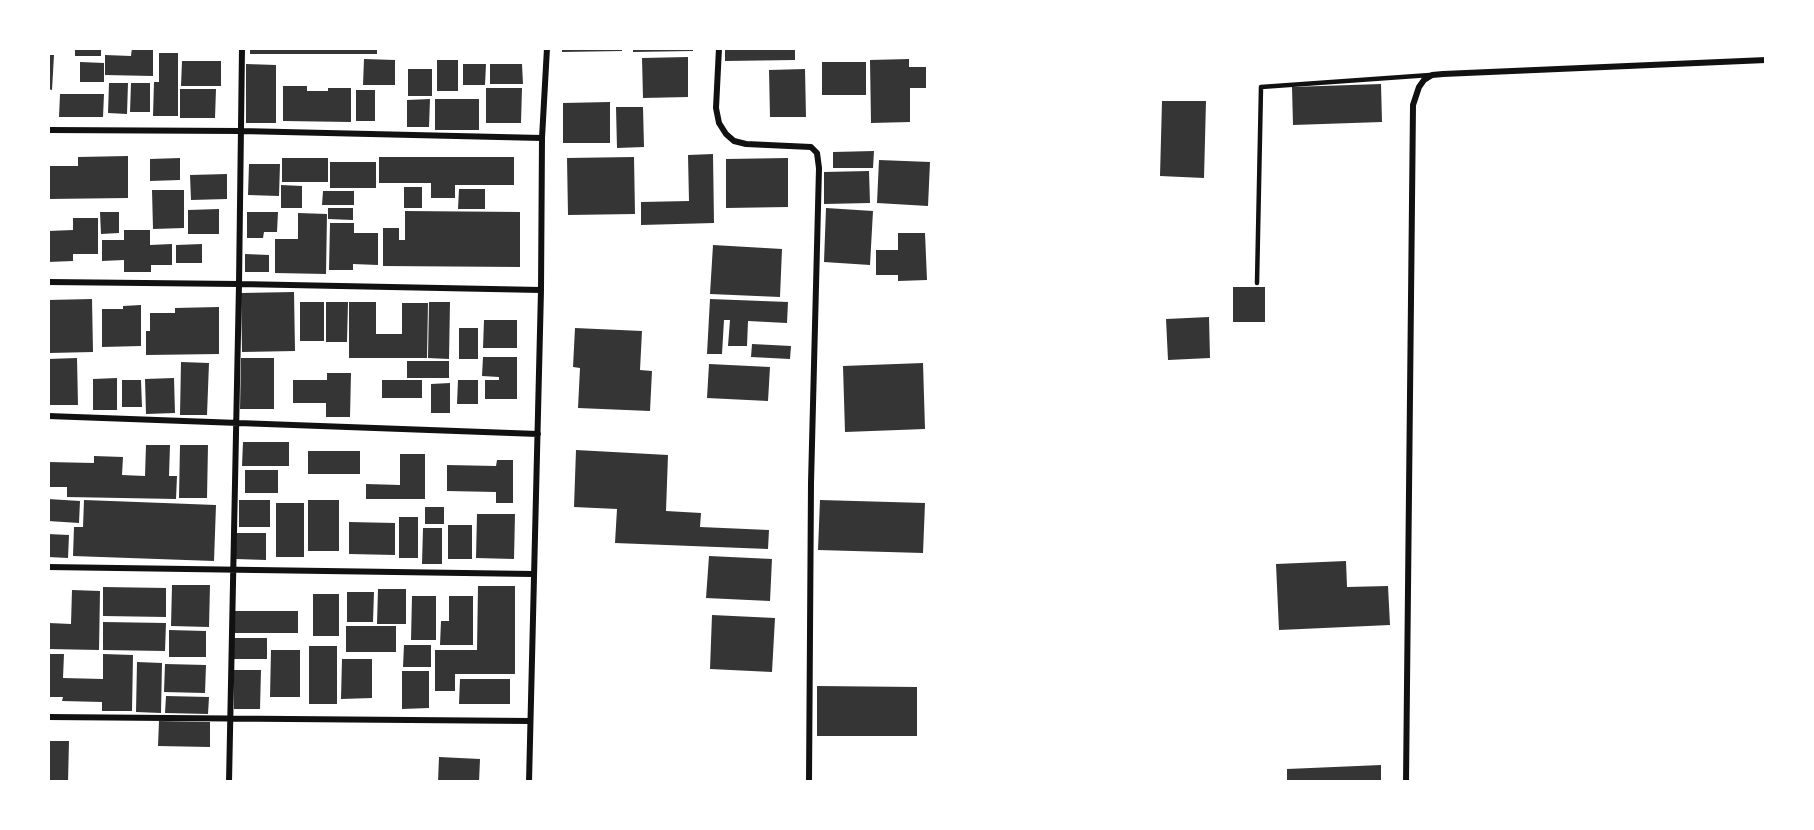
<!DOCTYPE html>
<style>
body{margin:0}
#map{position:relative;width:1814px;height:830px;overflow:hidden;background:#fff;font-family:"Archivo Narrow",sans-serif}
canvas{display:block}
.frame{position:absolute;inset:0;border:50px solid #fff;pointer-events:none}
</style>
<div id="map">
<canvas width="1814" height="830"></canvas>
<div class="frame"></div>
</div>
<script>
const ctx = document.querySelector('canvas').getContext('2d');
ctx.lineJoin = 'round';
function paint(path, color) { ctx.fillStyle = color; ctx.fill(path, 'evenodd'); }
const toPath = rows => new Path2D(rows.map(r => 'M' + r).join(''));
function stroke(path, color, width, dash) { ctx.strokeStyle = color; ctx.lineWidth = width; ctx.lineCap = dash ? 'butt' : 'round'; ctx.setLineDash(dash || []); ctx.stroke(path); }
const building = toPath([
 [75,48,101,48,101,56,75,56],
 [132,48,153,48,153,76,105,75,105,55,131,56],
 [250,48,377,48,377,54,250,54],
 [562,48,622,48,622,51,562,52],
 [633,48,693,48,693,51,633,52],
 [725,48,795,48,795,60,725,61],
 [159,53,178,53,178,116,153,116,154,82,159,82],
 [48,55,54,55,52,90,48,89],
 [688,57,688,97,643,98,642,58],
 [364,59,395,60,395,85,363,85],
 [909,59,909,67,926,67,926,88,910,88,910,122,871,123,870,60],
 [437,60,458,60,458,91,437,91],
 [182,61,221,61,221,86,181,86],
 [80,62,104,63,104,82,80,82],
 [822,62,866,62,866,95,822,95],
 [246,64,276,65,276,123,246,123],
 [463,64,486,64,485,85,463,85],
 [490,64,522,64,523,84,490,84],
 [408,69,432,69,432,96,408,96],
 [805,69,806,117,770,117,769,70],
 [109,83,128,83,127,114,108,113],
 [131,83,150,83,150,112,130,112],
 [1381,84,1382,122,1293,125,1292,87],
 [283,86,307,86,307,91,328,91,328,88,351,88,351,122,283,121],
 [486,88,522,88,521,123,486,123],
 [180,89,216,89,215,118,180,118],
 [356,90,375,90,375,121,356,121],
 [60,94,104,94,103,117,59,117],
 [430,99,429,127,407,127,407,100],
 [435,99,479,99,479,130,435,130],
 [1162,101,1206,101,1204,178,1160,176],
 [610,102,610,143,563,143,563,103],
 [616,107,643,107,644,147,617,148],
 [874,151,873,168,833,168,833,152],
 [713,154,714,223,641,225,641,202,689,201,688,155],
 [128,156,128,198,48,199,48,166,78,166,78,157],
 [379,157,514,157,514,185,455,185,455,198,431,198,431,183,379,183],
 [634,157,635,214,568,215,567,158],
 [180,158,180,180,150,181,150,159],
 [282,158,328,158,328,182,282,182],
 [788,158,788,207,726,208,726,159],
 [879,160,930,162,928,206,877,203],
 [330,162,376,162,376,188,330,188],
 [249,164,280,164,279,196,248,195],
 [869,171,870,203,824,204,824,172],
 [227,174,227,199,191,200,190,175],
 [281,185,302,186,302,208,281,208],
 [404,187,422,187,422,208,404,208],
 [459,189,485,189,485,209,458,209],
 [152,190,184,190,184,228,153,229],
 [323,191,354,191,354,205,322,205],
 [328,208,353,208,353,220,328,219],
 [826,208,873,211,870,265,824,262],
 [219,209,219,234,188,234,188,210],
 [405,211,520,212,520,267,383,266,383,228,399,228,399,240,405,240],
 [100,212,119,212,119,233,101,234],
 [247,212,278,212,277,232,264,232,263,238,247,238],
 [298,213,327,214,326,274,275,273,275,239,298,239],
 [73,218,98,218,98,254,73,254,73,261,48,262,48,231,73,230],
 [330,223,354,223,354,233,378,233,378,265,353,264,353,270,329,270],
 [124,230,150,230,150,245,172,244,172,265,151,265,151,272,124,272,124,260,102,261,102,240,124,240],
 [898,233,925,233,927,280,898,281,898,275,876,275,876,250,898,250],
 [202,244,202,263,176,263,176,245],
 [713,245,782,249,780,297,710,294],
 [245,254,269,255,269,272,245,272],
 [1233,287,1265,287,1265,322,1233,322],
 [294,292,295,351,242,352,241,293],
 [92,299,93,352,49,353,48,300],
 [710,299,788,302,787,323,748,321,747,346,728,346,730,320,724,320,722,354,707,354],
 [300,302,324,302,324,341,300,341],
 [326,302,348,302,347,342,326,342],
 [349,302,376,302,376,334,402,334,402,303,428,303,427,358,349,358],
 [429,302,450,302,449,359,428,358],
 [141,305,141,346,102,347,102,309,123,309,123,306],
 [219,307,219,354,146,355,146,331,150,331,150,313,175,313,175,308],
 [1209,317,1210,358,1168,360,1166,319],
 [484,320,517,320,517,348,483,348],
 [459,328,478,328,478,359,459,359],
 [575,328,642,331,640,370,652,371,650,411,578,408,580,368,573,367],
 [752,344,791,346,790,359,751,357],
 [483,357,517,357,517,399,485,399,485,380,499,380,499,377,482,376],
 [77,358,78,405,48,405,48,359],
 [241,358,274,358,274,409,240,409],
 [407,361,449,361,449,378,407,378],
 [181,362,209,363,207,415,180,415],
 [923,363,925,429,845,432,843,366],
 [709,364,770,367,768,401,707,398],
 [327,373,351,373,350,417,326,417,326,403,293,403,293,380,327,380],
 [117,378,117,410,93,410,93,379],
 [174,378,175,413,146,414,145,379],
 [122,380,141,380,142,407,122,407],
 [382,380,422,380,422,398,382,398],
 [458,380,478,380,478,404,457,404],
 [450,383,450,413,431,413,431,384],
 [243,442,289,442,289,466,242,466],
 [146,445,170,445,169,476,177,476,176,499,67,497,67,487,48,487,48,462,94,463,94,456,123,457,122,475,145,476],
 [180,445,208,445,207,498,179,498],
 [576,450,668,455,666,511,701,513,700,527,769,530,768,549,615,543,617,509,574,507],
 [308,451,360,451,360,474,308,474],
 [400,454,425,454,425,499,366,499,366,484,400,485],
 [497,460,513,460,513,503,496,503,496,492,447,491,447,465,496,466],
 [245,470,278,470,278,493,245,493],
 [48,499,80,501,79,523,48,521],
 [84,500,216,505,214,561,73,556,74,527,83,527],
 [239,500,270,500,270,527,239,527],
 [308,500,339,500,339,551,308,551],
 [820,500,925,503,923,553,818,550],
 [276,503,304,503,304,557,276,557],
 [425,507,444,507,444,524,425,524],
 [477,514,515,514,514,559,476,558],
 [399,517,418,517,418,558,399,558],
 [349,522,395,523,395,555,349,554],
 [448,525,472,525,472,559,448,559],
 [423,528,442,528,442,564,422,564],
 [236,533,266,533,266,560,236,559],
 [48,534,69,535,68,558,48,557],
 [709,556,772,559,770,601,706,598],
 [1346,561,1347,587,1388,586,1390,625,1279,630,1276,564],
 [172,585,210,585,209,627,171,626],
 [478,586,515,586,515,674,455,674,455,691,435,691,435,650,477,650],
 [103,587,166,588,166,617,103,616],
 [378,589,406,589,406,624,377,624],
 [72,590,100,591,99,650,48,649,49,623,71,624],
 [347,592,374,592,373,622,347,622],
 [313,594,339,594,339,636,313,636],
 [412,596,436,596,436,640,411,640],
 [449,596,473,596,473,645,440,645,441,621,449,621],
 [235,611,298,611,298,633,235,633],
 [712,615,775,618,772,672,710,669],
 [103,622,166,623,165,651,103,650],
 [346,626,396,626,396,652,346,652],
 [169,630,206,631,206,657,169,657],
 [234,638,267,638,267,659,234,659],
 [404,645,431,645,431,667,403,667],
 [309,646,337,646,337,704,309,704],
 [271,650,300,650,300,697,270,697],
 [48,654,64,654,63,678,103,679,103,654,133,655,132,711,102,711,102,702,62,701,63,697,48,697],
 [342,659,372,659,372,698,341,699],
 [137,662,162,663,161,713,136,712],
 [165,664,206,665,205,693,164,692],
 [234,670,261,670,260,709,234,709],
 [402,671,429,671,429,708,402,709],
 [460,679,510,679,510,704,459,704],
 [817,686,917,687,917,736,817,736],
 [166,696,209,697,208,714,165,713],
 [159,721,210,722,210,747,158,746],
 [48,741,69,741,68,782,48,782],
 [439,757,480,759,479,782,438,782],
 [1381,765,1381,782,1287,782,1287,769]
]);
const service = toPath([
 [1257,283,1261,87,1430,75]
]);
const minor = toPath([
 [719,48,716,108,719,123,726,134,734,141,746,144,811,147,817,153,819,168,811,483,809,782],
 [48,130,241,131,542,138],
 [48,282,239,284,541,290,542,138,547,48],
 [48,416,538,434],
 [48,567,533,574],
 [48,717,530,721],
 [229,782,239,284,242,48],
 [529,782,541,290],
 [1406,782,1413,105,1419,87,1424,80,1432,75,1443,74,1766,60]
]);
paint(building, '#353535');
stroke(service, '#111', 4.5);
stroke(minor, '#111', 6);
</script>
